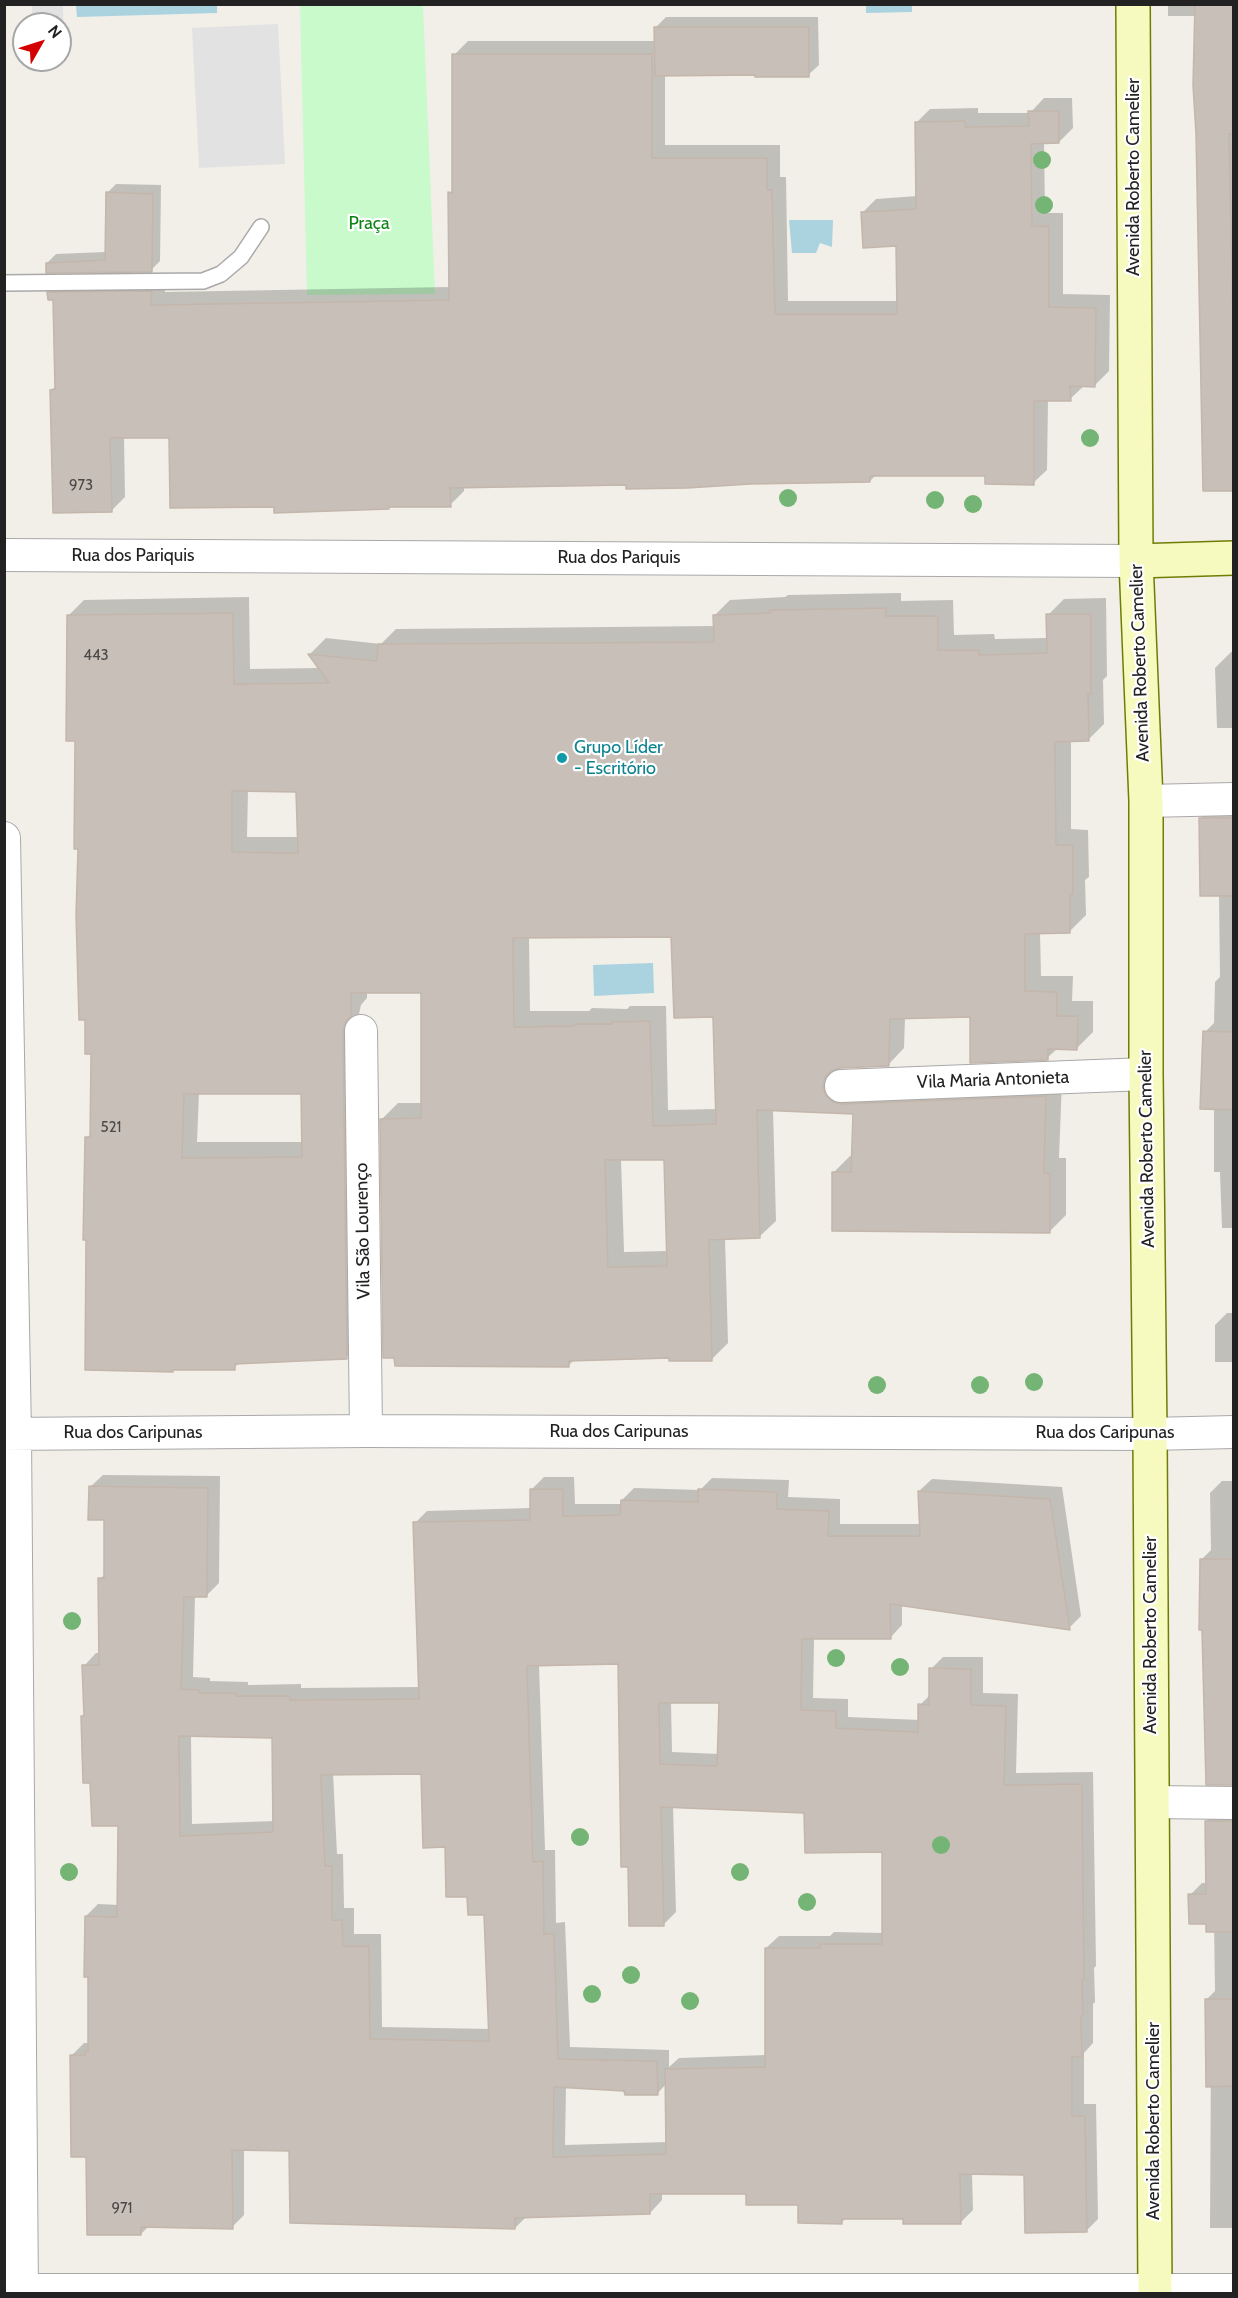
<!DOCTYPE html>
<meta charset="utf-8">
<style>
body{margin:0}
#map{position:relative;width:1238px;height:2298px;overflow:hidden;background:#f2efe9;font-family:Cabin,sans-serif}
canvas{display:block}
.frame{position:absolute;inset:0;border:6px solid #222;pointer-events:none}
.north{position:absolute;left:12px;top:12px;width:60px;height:60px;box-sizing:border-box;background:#fff;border:2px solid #a7a7a7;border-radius:50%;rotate:51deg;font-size:16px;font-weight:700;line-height:24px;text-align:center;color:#222}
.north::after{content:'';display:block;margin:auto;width:21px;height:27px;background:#d40000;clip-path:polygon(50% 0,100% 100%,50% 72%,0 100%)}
</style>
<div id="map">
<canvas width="1238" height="2298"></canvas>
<div class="frame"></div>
<div class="north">N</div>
</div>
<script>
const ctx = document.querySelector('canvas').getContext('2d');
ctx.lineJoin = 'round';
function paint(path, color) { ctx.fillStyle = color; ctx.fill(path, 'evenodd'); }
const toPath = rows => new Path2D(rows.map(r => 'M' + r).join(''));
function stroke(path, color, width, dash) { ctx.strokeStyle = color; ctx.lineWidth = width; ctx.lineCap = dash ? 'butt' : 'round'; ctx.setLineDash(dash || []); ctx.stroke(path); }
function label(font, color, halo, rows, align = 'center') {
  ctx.font = font + ' Cabin,sans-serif'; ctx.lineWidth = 4.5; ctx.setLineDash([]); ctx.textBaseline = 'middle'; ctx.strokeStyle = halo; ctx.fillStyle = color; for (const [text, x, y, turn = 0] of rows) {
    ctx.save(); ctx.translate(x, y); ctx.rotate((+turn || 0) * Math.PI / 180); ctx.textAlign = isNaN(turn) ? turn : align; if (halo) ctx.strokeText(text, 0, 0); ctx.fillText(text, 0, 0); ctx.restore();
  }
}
const park = toPath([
 [300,5,423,5,435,294,307,295]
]);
const parking = toPath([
 [32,5,63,5,64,50,60,50,60,24,32,24],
 [278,24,285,164,199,168,192,28]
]);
const water = toPath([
 [76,5,217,5,217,13,77,17],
 [866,5,912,5,912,12,866,13],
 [789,220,833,220,832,247,820,243,816,253,792,253],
 [653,963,654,993,594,996,593,965]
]);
const shadow = toPath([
 [1168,4,1234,4,1234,489,1204,489,1196,16,1168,16],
 [666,17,818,17,819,65,808,75,756,73,665,75,665,145,780,145,780,177,786,177,788,301,898,301,898,244,862,213,876,199,918,196,916,123,930,109,978,108,978,113,1030,113,1044,98,1072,98,1073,128,1059,142,1044,142,1045,213,1063,213,1063,294,1110,295,1109,371,1095,385,1085,385,1070,399,1048,399,1047,470,1033,483,987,474,876,475,870,481,464,486,464,491,450,505,275,505,170,437,124,437,125,497,111,511,52,390,57,385,54,298,49,293,63,279,165,278,165,292,450,287,450,193,453,190,454,55,468,41,655,41,655,28],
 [116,184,161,185,160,261,151,270,47,263,56,254,106,252,107,193],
 [901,593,901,601,953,600,954,635,994,634,995,639,1048,638,1048,615,1064,599,1106,598,1107,676,1103,680,1104,724,1088,740,1071,740,1071,829,1088,830,1089,877,1085,880,1086,915,1070,931,1040,932,1041,976,1073,976,1072,1001,1093,1001,1093,1032,1077,1048,1058,1048,1047,1058,972,1016,905,1017,904,1048,888,1065,839,1067,839,1069,842,1080,1062,1080,1059,1158,1066,1158,1066,1215,1050,1231,834,1172,850,1156,853,1156,855,1113,773,1109,776,1221,759,1237,725,1238,728,1343,712,1359,671,1356,575,1359,569,1365,382,1119,398,1103,423,1103,423,991,367,992,367,998,361,1005,359,1014,363,1341,346,1357,240,1362,234,1368,87,1138,92,1133,93,1052,80,848,77,739,68,616,84,600,249,597,250,669,320,668,310,654,326,638,381,644,396,629,715,626,714,616,730,600,785,597,788,595],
 [248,790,297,790,299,837,247,837],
 [673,936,715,1016,717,1109,668,1110,666,1006,630,1006,627,1009,592,1008,589,1011,530,1011,529,937],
 [302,1092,303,1142,197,1142,199,1093],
 [666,1158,668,1251,624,1252,621,1159],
 [1231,652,1234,652,1234,728,1217,728,1215,668],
 [1212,807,1234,807,1234,1228,1222,1228,1220,1172,1214,1172,1214,1108,1205,1032,1214,1023,1215,982,1220,977,1219,894,1200,819],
 [1227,1313,1234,1313,1234,1362,1215,1362,1215,1325],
 [103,1475,220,1476,219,1583,206,1596,195,1596,193,1677,210,1678,210,1681,248,1682,248,1685,301,1684,301,1688,420,1687,415,1523,427,1511,531,1508,531,1490,544,1477,574,1477,575,1504,622,1504,622,1500,634,1488,700,1490,712,1478,789,1480,788,1497,840,1499,840,1524,921,1524,919,1491,932,1479,1062,1487,1081,1616,1069,1628,902,1604,902,1625,890,1638,814,1638,813,1698,848,1699,848,1717,920,1720,920,1705,931,1694,931,1669,943,1657,983,1657,983,1693,1018,1694,1016,1773,1093,1772,1096,1966,1094,1968,1095,2002,1093,2004,1093,2043,1084,2053,1084,2104,1096,2104,1098,2219,1086,2231,1025,2174,972,2173,973,2210,960,2223,904,2217,846,2218,841,2223,799,2203,747,2193,662,2192,662,2200,650,2213,526,2217,515,2228,290,2149,244,2149,244,2215,232,2227,149,2226,141,2234,88,2156,72,2055,84,2043,89,2043,89,1976,86,1916,98,1904,119,1905,120,1824,92,1781,82,1717,85,1714,84,1666,96,1653,100,1653,100,1579,106,1573,106,1518,90,1487],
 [620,1662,664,1924,676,1912,673,1806,806,1811,884,1850,884,1933,834,1932,830,1936,779,1936,766,1948,767,2055,679,2058,669,2067,669,2050,570,2047,565,1922,556,1923,555,1850,545,1850,539,1664],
 [671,1702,720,1702,719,1754,672,1752],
 [191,1735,273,1737,275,1821,192,1824],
 [422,1772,447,1845,468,1895,486,1914,491,2029,382,2027,381,1934,354,1934,354,1908,344,1908,343,1854,337,1854,333,1773],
 [666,2084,668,2142,565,2145,566,2086,626,2089,657,2094],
 [1222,1481,1234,1481,1234,1731,1207,1732,1202,1559,1211,1550,1210,1493],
 [1218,1809,1234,1809,1234,2228,1210,2228,1211,2046,1207,1999,1215,1991,1214,1922,1190,1895,1202,1883,1207,1883,1206,1821]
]);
const building = toPath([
 [1195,4,1233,4,1233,134,1229,134,1233,320,1233,491,1203,491,1196,134,1193,85,1195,4],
 [654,27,809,27,809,77,755,77,755,75,655,76,654,27],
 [452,54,652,54,652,158,767,158,767,190,772,190,775,314,897,314,896,246,863,248,861,212,916,209,915,122,965,121,965,127,1029,126,1028,111,1059,111,1059,143,1031,144,1032,226,1049,226,1049,307,1096,308,1095,387,1070,386,1071,401,1034,401,1034,485,985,484,985,476,870,476,870,482,750,484,687,488,626,489,626,485,450,488,451,507,389,507,389,509,274,513,274,507,170,508,169,438,110,438,112,512,53,513,50,390,55,389,53,300,48,300,47,292,152,291,151,305,449,300,448,192,452,193,452,54],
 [106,192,153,194,152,272,46,273,46,263,105,260,106,192],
 [886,608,886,616,938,616,938,650,979,650,979,655,1047,653,1046,614,1091,614,1091,694,1088,694,1089,741,1055,742,1056,845,1073,845,1073,894,1070,894,1070,933,1025,934,1025,991,1057,992,1057,1016,1078,1016,1077,1050,1048,1049,1048,1060,970,1063,970,1017,890,1019,889,1066,840,1068,831,1071,825,1077,823,1086,826,1096,833,1102,842,1104,1046,1096,1044,1173,1050,1173,1050,1233,832,1231,832,1172,851,1172,853,1114,757,1110,760,1238,709,1240,712,1361,669,1361,669,1358,569,1361,569,1367,395,1366,394,1358,383,1358,380,1119,421,1118,421,993,351,993,351,1016,345,1023,343,1031,347,1359,235,1364,235,1370,173,1370,173,1372,85,1370,86,1240,83,1240,85,1137,90,1137,91,1054,85,1054,85,1020,79,1020,76,915,78,849,74,849,75,741,66,741,67,615,233,613,234,684,329,683,308,654,377,661,378,644,714,642,713,615,770,613,770,610,886,608],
 [232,791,296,792,298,853,232,852,232,791],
 [671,937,674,1018,713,1017,716,1124,653,1126,650,1021,612,1022,612,1024,574,1024,574,1026,514,1027,513,938,671,937],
 [184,1094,301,1094,302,1157,182,1158,184,1094],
 [605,1160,664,1160,667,1266,608,1267,605,1160],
 [1199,818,1233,818,1233,896,1200,896,1199,818],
 [1203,1031,1233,1032,1233,1110,1200,1109,1203,1031],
 [89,1486,208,1488,207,1597,184,1597,181,1689,199,1690,199,1693,236,1693,236,1696,290,1696,290,1700,419,1699,413,1522,530,1520,530,1489,563,1489,563,1516,620,1515,621,1500,698,1502,698,1489,777,1492,777,1509,829,1511,828,1536,920,1536,918,1491,1050,1499,1070,1630,890,1604,891,1639,802,1639,801,1710,836,1711,836,1728,918,1732,918,1704,929,1705,929,1668,971,1669,971,1705,1006,1706,1004,1785,1082,1784,1084,1980,1082,1980,1083,2016,1081,2016,1082,2057,1072,2057,1072,2116,1085,2116,1087,2232,1025,2233,1024,2175,960,2174,961,2224,903,2224,903,2219,842,2219,842,2224,798,2223,798,2205,746,2205,746,2194,650,2194,650,2214,515,2218,515,2229,290,2223,289,2151,232,2150,233,2229,141,2227,141,2235,87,2235,86,2157,71,2157,70,2055,85,2055,85,2051,88,2051,88,1977,84,1977,85,1916,117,1917,118,1826,92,1826,90,1783,83,1783,81,1716,84,1716,82,1665,99,1665,98,1578,104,1578,104,1520,88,1520,89,1486],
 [618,1664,621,1867,628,1867,629,1926,664,1926,661,1807,804,1813,805,1853,882,1852,882,1944,820,1944,820,1948,765,1948,765,2067,665,2069,666,2154,553,2157,554,2087,624,2091,625,2095,658,2095,657,2061,558,2059,554,1934,544,1934,543,1861,533,1862,527,1666,618,1664],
 [659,1703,719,1703,717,1766,660,1764,659,1703],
 [179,1736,272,1738,273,1832,180,1836,179,1736],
 [421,1774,423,1848,445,1847,446,1897,467,1897,468,1915,484,1915,489,2041,370,2039,369,1946,343,1946,342,1920,332,1920,332,1866,325,1866,321,1775,421,1774],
 [1200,1559,1233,1559,1233,1785,1206,1785,1202,1630,1199,1630,1200,1559],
 [1205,1821,1233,1821,1233,1932,1206,1932,1206,1924,1189,1924,1188,1894,1206,1894,1205,1821],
 [1205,1999,1233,1999,1233,2086,1206,2087,1205,1999]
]);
const lane = toPath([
 [4,283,203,281,221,274,241,257,261,227]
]);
const street = toPath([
 [4,555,1136,561],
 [1146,801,1234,799],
 [4,838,15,1434,22,2294],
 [361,1031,366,1431],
 [841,1086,1146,1074],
 [4,1434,366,1431,1150,1434,1234,1432],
 [1152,1802,1234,1803],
 [4,2290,1234,2290]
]);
const secondary = toPath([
 [1133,4,1136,561,1146,801,1146,1074,1150,1434,1155,2294],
 [1136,561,1234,558]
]);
const trees = [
 [1042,160],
 [1044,205],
 [1090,438],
 [788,498],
 [935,500],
 [973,504],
 [1034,1382],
 [877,1385],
 [980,1385],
 [72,1621],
 [836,1658],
 [900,1667],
 [580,1837],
 [941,1845],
 [69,1872],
 [740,1872],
 [807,1902],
 [631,1975],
 [592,1994],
 [690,2001]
];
const markers = [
 [562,758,6,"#0f9aa8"]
];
const numberNames = [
 ["973",81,486],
 ["443",96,656],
 ["521",111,1128],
 ["971",122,2209]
];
const streetNames = [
 ["Avenida Roberto Camelier",1134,177,-90],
 ["Rua dos Pariquis",133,556],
 ["Rua dos Pariquis",619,558],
 ["Avenida Roberto Camelier",1140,663,-92],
 ["Vila Maria Antonieta",993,1080,-2],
 ["Avenida Roberto Camelier",1147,1149,-91],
 ["Vila São Lourenço",363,1231,-91],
 ["Rua dos Caripunas",619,1432],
 ["Rua dos Caripunas",133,1433],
 ["Rua dos Caripunas",1105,1433],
 ["Avenida Roberto Camelier",1151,1635,-90],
 ["Avenida Roberto Camelier",1154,2121,-90]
];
const parkNames = [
 ["Praça",369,224]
];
const cultureNames = [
 ["Grupo Líder",574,748],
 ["- Escritório",574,769]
];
paint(park, '#c8facc');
paint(parking, '#e2e2e2');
paint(water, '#aad3df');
paint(shadow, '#0003');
paint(building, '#c7bfb8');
stroke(building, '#c4b6ab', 1.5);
stroke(lane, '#a9a9a9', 18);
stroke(street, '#a9a9a9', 34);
stroke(secondary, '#707d05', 36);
stroke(lane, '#fff', 15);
stroke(street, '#fff', 32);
stroke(secondary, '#f7fabf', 33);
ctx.fillStyle = '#74b475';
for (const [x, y] of trees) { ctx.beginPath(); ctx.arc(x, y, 9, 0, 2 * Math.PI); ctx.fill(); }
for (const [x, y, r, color] of markers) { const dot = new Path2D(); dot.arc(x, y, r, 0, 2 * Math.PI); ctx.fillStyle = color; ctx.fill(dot); stroke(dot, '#fff', 2); }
label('15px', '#4b4948', null, numberNames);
label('18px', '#222', '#fff', streetNames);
label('18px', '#0c8416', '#fff', parkNames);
label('18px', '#0d838f', '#fff', cultureNames, 'left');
</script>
